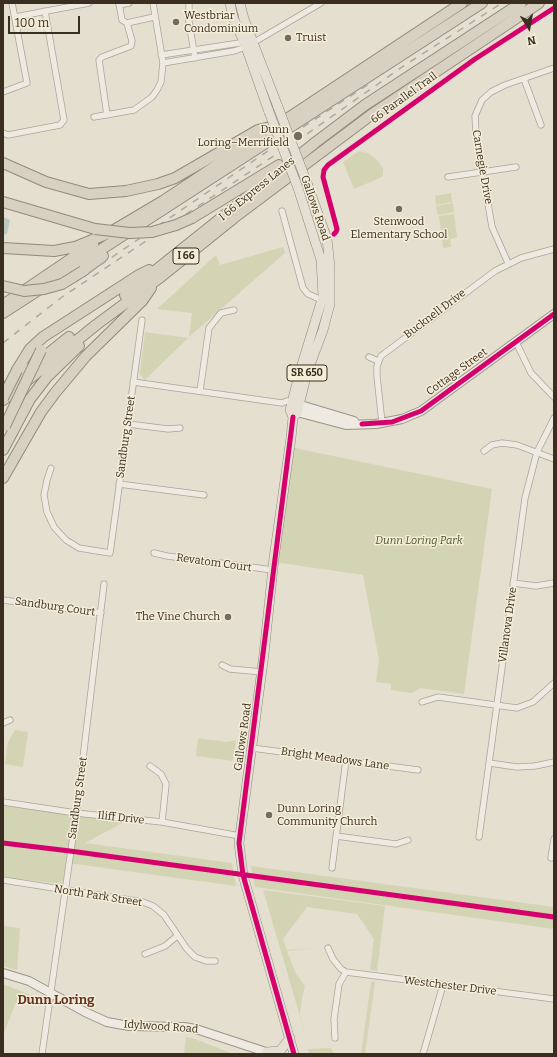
<!DOCTYPE html>
<meta charset="utf-8">
<style>
body{margin:0}
#map{position:relative;width:557px;height:1057px;overflow:hidden;background:#e5dfd0;font-family:Bitter,serif}
canvas{display:block}
.frame{position:absolute;inset:0;border:4px solid #3a2e21;pointer-events:none}
.north{position:absolute;left:509px;top:8px;width:40px;height:40px;-webkit-text-stroke:3px #f5edd8;paint-order:stroke;rotate:169deg;font-size:11px;font-weight:700;line-height:16px;text-align:center;color:#3a2e21}
.north::after{content:'';display:block;margin:auto;width:14px;height:18px;background:#3a2e21;clip-path:polygon(50% 0,100% 100%,50% 72%,0 100%)}
.scale{position:absolute;left:8px;top:16px;width:72px;height:18px;box-sizing:border-box;border:2px solid #3a2e21;border-top:0;padding-left:5px;font-size:12px;line-height:14px;white-space:nowrap;color:#3a2e21;-webkit-text-stroke:3px #f5edd8;paint-order:stroke}
</style>
<div id="map">
<canvas width="557" height="1057"></canvas>
<div class="frame"></div>
<div class="north">N</div>
<div class="scale">100 m</div>
</div>
<script>
const ctx = document.querySelector('canvas').getContext('2d');
ctx.lineJoin = 'round';
function paint(path, color) { ctx.fillStyle = color; ctx.fill(path, 'evenodd'); }
const toPath = rows => new Path2D(rows.map(r => 'M' + r).join(''));
function stroke(path, color, width, dash) { ctx.strokeStyle = color; ctx.lineWidth = width; ctx.lineCap = dash ? 'butt' : 'round'; ctx.setLineDash(dash || []); ctx.stroke(path); }
function label(font, color, halo, rows, align = 'center') {
  ctx.font = font + ' Bitter,serif'; ctx.lineWidth = 3; ctx.setLineDash([]); ctx.textBaseline = 'middle'; ctx.strokeStyle = halo; ctx.fillStyle = color; for (const [text, x, y, turn = 0] of rows) {
    ctx.save(); ctx.translate(x, y); ctx.rotate((+turn || 0) * Math.PI / 180); ctx.textAlign = isNaN(turn) ? turn : align; if (halo) ctx.strokeText(text, 0, 0); ctx.fillText(text, 0, 0); ctx.restore();
  }
}
const green = toPath([
 [359,151,368,153,377,160,383,168,383,173,382,177,354,189,343,162],
 [451,193,452,202,436,205,435,196],
 [453,203,454,212,438,215,436,206],
 [454,214,457,237,450,239,451,247,443,248,439,216],
 [283,247,285,253,189,337,192,313,157,309,216,255,220,265],
 [145,332,188,338,145,380,140,374],
 [290,447,492,489,464,694,420,688,412,693,391,690,391,684,376,682,379,660,363,575,274,562],
 [15,730,28,732,23,767,5,764,8,742],
 [198,738,226,742,236,740,233,761,196,756],
 [3,804,126,821,85,843,232,863,236,886,68,863,62,884,3,877],
 [251,866,554,907,554,929,255,887],
 [263,890,385,906,377,971,370,970,374,939,357,914,307,907,283,939,287,950,317,948,287,951,296,974,305,986,302,998,300,1014,307,1040],
 [3,926,20,928,17,970,3,966],
 [371,982,375,982,368,1032,365,1054,361,1054],
 [3,984,41,999,44,1004,17,1000,3,1035],
 [186,1037,195,1039,233,1054,184,1054],
 [331,1048,334,1054,309,1054,308,1049]
]);
const water = toPath([
 [3,217,10,220,7,234,3,235]
]);
const street = toPath([
 [119,3,122,20,127,23],
 [189,3,189,22,195,58],
 [119,5,129,3],
 [15,17,89,3],
 [161,55,246,42],
 [163,63,234,51,246,47,321,3],
 [524,79,541,125],
 [3,92,27,83,12,3],
 [107,115,99,60,102,57,131,46,132,41,127,23,154,17],
 [94,117,134,110,152,97,157,90,161,82,163,63,153,3],
 [3,133,8,135,60,125,64,120,45,11],
 [448,177,516,167],
 [282,211,303,288,308,294,324,301],
 [508,263,492,227,476,134,475,116,482,100,491,92,505,85,554,68],
 [516,342,531,373,554,397],
 [369,357,378,361],
 [133,382,282,403,287,401,292,402],
 [200,391,209,328,221,313,234,310],
 [382,423,377,376,377,366,381,356,495,271,521,258,554,249],
 [128,424,168,429,180,428],
 [484,451,492,445,502,443,517,445,554,459],
 [51,468,47,480,44,495,47,512,54,527,66,540,79,548,110,553,142,320],
 [119,484,204,495],
 [154,553,167,556,273,570],
 [513,583,536,586,554,583],
 [3,600,101,613],
 [222,665,230,669,262,672],
 [422,702,438,697,517,708,533,702,554,683],
 [3,723,10,720],
 [252,748,418,770],
 [489,763,517,767,535,766,554,762],
 [150,766,161,774,166,784,162,822],
 [3,802,76,813,162,822,240,836],
 [336,836,396,844,408,840],
 [479,837,525,498,537,452,554,418],
 [551,858,554,839],
 [332,868,346,760],
 [3,880,143,902,153,906,164,915,187,949,195,957,206,961,215,961],
 [328,948,333,959,341,969,346,972,554,999],
 [145,954,165,946,177,936],
 [335,1038,334,1019,339,984,346,972],
 [42,1054,77,808,104,584],
 [423,1054,443,985]
]);
const secondary = toPath([
 [294,403,354,421],
 [293,411,346,425,376,424,402,419,421,411,554,314],
 [3,973,29,981,85,1012,107,1022,129,1026,184,1027,196,1029,272,1054]
]);
const primary = toPath([
 [230,3,233,17,246,47,269,112],
 [240,3,244,19,278,107],
 [293,417,297,413,307,373,323,330,330,304,330,267,327,239,307,183],
 [267,1052,280,1051,290,1038],
 [294,1054,243,875,239,843,264,654,274,558,291,438,293,417,290,410,300,371,323,296,321,260,298,188]
]);
const highway = toPath([
 [3,163,46,182,89,194,126,191,158,184,175,178,258,130,270,127],
 [3,202,95,229],
 [192,218,279,165],
 [3,248,54,251,75,247,109,233,163,201,462,3],
 [83,271,103,256],
 [125,295,316,142,365,105,521,3],
 [3,305,93,244],
 [3,313,482,3],
 [17,370,30,349,43,337,139,275,149,270],
 [9,385,69,337],
 [3,400,96,325,158,279,235,217,371,115,539,3],
 [3,450,30,399,47,377,79,346],
 [3,478,41,412,55,393,86,356,142,301,151,288]
]);
const rail = toPath([
 [303,127,372,82],
 [307,134,402,67,502,3],
 [77,281,290,136],
 [3,343,62,297,293,143]
]);
const primaryBridge = toPath([
 [278,107,307,183],
 [269,112,298,188]
]);
const highwayBridge = toPath([
 [95,229,130,233,152,232,176,225,192,218],
 [3,286,24,291,44,289,62,284,83,271],
 [3,398,17,370],
 [5,426,41,350]
]);
const cycleway = toPath([
 [334,234,336,232,337,229,323,177,324,170,328,165,475,59,554,8],
 [293,417,239,843,243,875,294,1054],
 [362,424,392,422,421,411,554,314],
 [3,843,70,851,554,917]
]);
const markers = [
 [176,22,4,"#766c5e"],
 [288,38,4,"#766c5e"],
 [298,136,5,"#766c5e"],
 [399,209,4,"#766c5e"],
 [228,617,4,"#766c5e"],
 [269,815,4,"#766c5e"]
];
const shields = [
 [186,256,26],
 [307,373,40]
];
const shieldNames = [
 ["I 66",186,256],
 ["SR 650",307,373]
];
const poiNames = [
 ["Westbriar",184,16],
 ["Condominium",184,29],
 ["Truist",296,38],
 ["Dunn",289,130,"right"],
 ["Loring–Merrifield",289,143,"right"],
 ["Stenwood",399,222,"center"],
 ["Elementary School",399,235,"center"],
 ["The Vine Church",220,617,"right"],
 ["Dunn Loring",277,809],
 ["Community Church",277,822]
];
const streetNames = [
 ["66 Parallel Trail",404,98,-36],
 ["Carnegie Drive",482,167,80],
 ["I 66 Express Lanes",257,189,-39],
 ["Gallows Road",315,208,71],
 ["Bucknell Drive",435,314,-37],
 ["Cottage Street",457,372,-36],
 ["Sandburg Street",126,437,-82],
 ["Revatom Court",214,563,8],
 ["Sandburg Court",55,607,8],
 ["Villanova Drive",508,625,-82],
 ["Gallows Road",243,737,-82],
 ["Bright Meadows Lane",335,759,8],
 ["Sandburg Street",78,798,-82],
 ["Iliff Drive",121,818,6],
 ["North Park Street",98,896,9],
 ["Westchester Drive",450,986,7],
 ["Idylwood Road",161,1027,4]
];
const parkNames = [
 ["Dunn Loring Park",419,541]
];
const quarterNames = [
 ["Dunn Loring",56,1000]
];
paint(green, '#d3d4b3');
paint(water, '#bbcac1');
stroke(street, '#aaa499', 7);
stroke(secondary, '#9a9488', 10);
stroke(primary, '#908a80', 10);
stroke(highway, '#908a80', 12);
stroke(street, '#eeeae1', 5.5);
stroke(secondary, '#eeeae1', 8);
stroke(primary, '#e5e0d3', 9);
stroke(highway, '#d8d0c1', 10);
stroke(rail, '#ada9a2', 1.5, [7, 7]);
stroke(primaryBridge, '#908a80', 10, []);
stroke(highwayBridge, '#908a80', 12, []);
stroke(primaryBridge, '#e5e0d3', 9);
stroke(highwayBridge, '#d8d0c1', 10);
stroke(cycleway, '#d6006c', 5);
for (const [x, y, r, color] of markers) { const dot = new Path2D(); dot.arc(x, y, r, 0, 2 * Math.PI); ctx.fillStyle = color; ctx.fill(dot); stroke(dot, '#f5edd8', 1.5); }
for (const [x, y, w] of shields) { const box = new Path2D(); box.roundRect(x - w / 2, y - 8, w, 16, 3); ctx.fillStyle = '#f5edd8'; ctx.fill(box); stroke(box, '#3a2e21', 1); }
label('bold 10px', '#3a2e21', null, shieldNames);
label('11px', '#3a2e21', '#f5edd8', poiNames, 'left');
label('11px', '#3a2e21', '#f5edd8', streetNames);
label('italic 11px', '#485528', '#f5edd8', parkNames);
label('bold 13px', '#643222', '#f5edd8', quarterNames);
</script>
